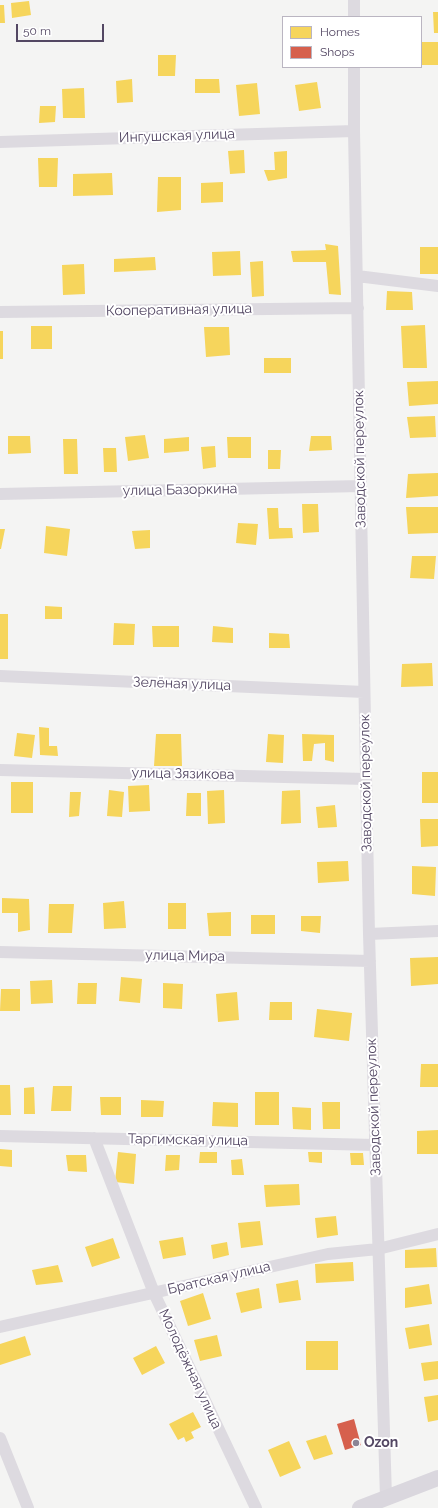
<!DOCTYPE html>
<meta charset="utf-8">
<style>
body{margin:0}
#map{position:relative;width:438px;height:1508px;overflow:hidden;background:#f4f4f3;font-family:Raleway,sans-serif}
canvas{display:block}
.legend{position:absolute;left:282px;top:16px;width:140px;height:52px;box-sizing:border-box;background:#fff;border:1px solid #bab5c1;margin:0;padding:5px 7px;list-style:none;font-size:12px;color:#534763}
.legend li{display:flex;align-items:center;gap:8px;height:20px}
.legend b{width:20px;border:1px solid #bab5c1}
.scale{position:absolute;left:16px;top:24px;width:88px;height:18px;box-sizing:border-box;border:2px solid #534763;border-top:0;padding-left:5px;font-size:12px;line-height:14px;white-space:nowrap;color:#534763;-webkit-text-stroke:3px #fff;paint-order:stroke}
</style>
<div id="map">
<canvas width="438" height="1508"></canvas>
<ul class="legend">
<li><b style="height:11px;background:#f6d55c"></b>Homes</li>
<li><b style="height:11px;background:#d6604d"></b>Shops</li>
</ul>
<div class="scale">50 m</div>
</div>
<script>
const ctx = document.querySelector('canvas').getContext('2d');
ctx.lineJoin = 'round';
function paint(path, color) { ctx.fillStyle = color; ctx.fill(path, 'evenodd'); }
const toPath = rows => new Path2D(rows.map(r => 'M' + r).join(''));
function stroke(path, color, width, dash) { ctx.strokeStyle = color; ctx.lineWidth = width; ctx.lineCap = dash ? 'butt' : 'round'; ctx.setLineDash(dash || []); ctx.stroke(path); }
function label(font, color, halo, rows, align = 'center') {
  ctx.font = font + ' Raleway,sans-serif'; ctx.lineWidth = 4; ctx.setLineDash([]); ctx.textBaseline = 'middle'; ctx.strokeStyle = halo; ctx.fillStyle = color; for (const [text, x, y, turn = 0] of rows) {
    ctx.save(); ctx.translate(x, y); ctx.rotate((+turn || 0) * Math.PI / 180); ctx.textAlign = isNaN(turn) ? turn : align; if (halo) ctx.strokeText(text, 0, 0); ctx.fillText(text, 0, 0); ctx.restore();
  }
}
const homes = toPath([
 [29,1,31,15,12,18,11,3],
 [0,5,4,5,5,23,0,23],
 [433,12,438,12,438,33,434,33],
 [421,42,438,42,438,65,421,65],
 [158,55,176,55,175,76,158,76],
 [132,79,133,102,117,103,116,81],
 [195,79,219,79,220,93,195,93],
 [317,82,321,108,299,111,295,85],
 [257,83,260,114,239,116,236,85],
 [84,88,85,118,63,118,62,89],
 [40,106,56,106,55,122,39,123],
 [244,150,245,173,230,174,228,151],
 [287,151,287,178,268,181,264,170,275,170,274,152],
 [38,158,58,158,57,187,39,187],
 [112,173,113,195,73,196,73,174],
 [158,177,181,177,181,210,157,212],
 [223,182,223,202,201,203,201,183],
 [325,244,338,246,341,295,329,294,326,262,293,262,291,251,326,250],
 [420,247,438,247,438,274,420,274],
 [240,251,241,275,213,276,212,252],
 [155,257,156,270,114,272,114,259],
 [263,261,264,296,252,297,250,262],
 [84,264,85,294,63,295,62,265],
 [387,291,412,292,413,310,386,310],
 [425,325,427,368,403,368,401,326],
 [31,326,52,326,52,349,31,349],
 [204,327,229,327,230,355,206,357],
 [0,331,3,331,3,359,0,359],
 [264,358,291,358,291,373,264,373],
 [438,381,438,404,409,406,407,382],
 [435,416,436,437,410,438,407,417],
 [145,435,149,458,128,461,125,437],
 [8,436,30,436,31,453,8,454],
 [311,436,331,436,332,450,309,451],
 [189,437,189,451,164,453,164,439],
 [227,437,251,437,251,458,228,458],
 [63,439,77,439,78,474,64,474],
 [215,446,216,467,203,469,201,447],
 [103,448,116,448,117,472,104,472],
 [268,450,281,450,280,469,268,469],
 [438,473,438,496,406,498,408,474],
 [302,504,318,504,319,532,303,533],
 [406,507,438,507,438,533,408,534],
 [267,508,278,508,279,528,292,528,293,538,269,539],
 [238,523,258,524,256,545,236,543],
 [46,526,70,529,67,556,44,553],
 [0,529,5,529,1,549,0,549],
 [150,530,150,548,135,549,132,531],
 [412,556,436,556,434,579,410,578],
 [45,606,62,607,62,619,45,619],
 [0,614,8,614,8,659,0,659],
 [114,623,135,624,134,645,113,645],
 [152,626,179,626,179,647,153,647],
 [213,626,233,628,233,643,212,642],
 [269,633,289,634,290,648,269,648],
 [432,663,433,686,401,687,402,664],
 [39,727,49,728,49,746,57,746,58,756,40,755],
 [17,733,35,735,32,758,14,756],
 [156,734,181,734,182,766,154,766],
 [268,734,284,735,283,763,266,762],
 [302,734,334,735,334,762,325,760,325,743,314,744,312,761,303,761],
 [422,772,438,772,438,803,422,803],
 [11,782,33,782,33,813,11,813],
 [149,785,150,811,129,812,128,786],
 [109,790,124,792,122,817,107,816],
 [224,790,225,823,208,824,207,791],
 [300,790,301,823,281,824,282,791],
 [70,792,81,792,79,816,69,817],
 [187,793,201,793,201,816,186,816],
 [335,805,337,827,318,828,316,807],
 [420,819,438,819,438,846,421,847],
 [348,861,349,881,318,883,317,862],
 [412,866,436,867,435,896,412,894],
 [2,898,29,899,30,930,18,932,18,913,2,913],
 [124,901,126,928,104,929,103,903],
 [168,903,186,903,186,929,168,929],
 [49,904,74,904,72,933,48,933],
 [231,912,231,936,209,936,207,913],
 [251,915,275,915,275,934,251,934],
 [301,916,321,916,320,933,301,931],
 [438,957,438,984,411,986,410,958],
 [121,977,142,979,140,1003,119,1001],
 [52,980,53,1003,31,1004,30,981],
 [78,983,97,983,96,1004,77,1004],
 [163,983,183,984,182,1009,163,1008],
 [1,989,20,989,20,1011,0,1011],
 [237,992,239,1020,218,1022,216,994],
 [270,1002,292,1002,292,1020,269,1020],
 [317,1009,352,1013,349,1041,314,1037],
 [421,1064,438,1064,438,1087,420,1087],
 [0,1085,10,1085,11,1115,0,1115],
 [53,1086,72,1086,71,1111,51,1111],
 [34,1087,35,1114,24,1114,24,1088],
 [255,1092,279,1092,279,1125,255,1125],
 [100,1097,121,1097,121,1115,101,1115],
 [141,1100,164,1101,163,1117,141,1117],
 [213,1102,238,1103,238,1127,212,1126],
 [322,1102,340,1102,340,1129,323,1129],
 [292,1107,311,1108,311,1130,293,1129],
 [438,1130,438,1154,417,1154,417,1131],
 [0,1149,12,1150,12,1167,0,1166],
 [118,1152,136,1154,134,1184,115,1182],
 [200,1152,217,1152,217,1163,199,1163],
 [308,1152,322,1152,322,1163,309,1162],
 [350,1153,363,1153,364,1165,351,1165],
 [66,1155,86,1155,87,1172,68,1171],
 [166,1155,180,1155,179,1170,165,1171],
 [242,1159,244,1175,232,1175,231,1160],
 [299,1184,300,1205,266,1207,264,1185],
 [336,1216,338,1235,317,1238,315,1218],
 [260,1221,263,1245,241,1248,238,1223],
 [183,1237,186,1255,163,1259,159,1241],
 [113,1238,120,1258,92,1267,85,1247],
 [227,1242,229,1255,213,1259,211,1245],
 [436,1248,437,1267,405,1268,405,1250],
 [353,1262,354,1281,316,1283,315,1264],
 [58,1265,63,1282,36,1285,32,1270],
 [298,1280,301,1300,279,1303,276,1284],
 [429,1284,432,1304,405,1308,405,1288],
 [259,1288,262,1308,241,1313,236,1293],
 [203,1293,211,1319,188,1326,180,1301],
 [429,1324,432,1345,409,1349,405,1328],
 [217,1335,222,1356,200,1361,194,1340],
 [25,1336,31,1355,0,1365,0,1344],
 [306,1341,338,1341,338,1370,306,1370],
 [156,1346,165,1363,142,1375,133,1358],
 [438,1361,438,1379,424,1381,421,1363],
 [438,1395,438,1420,428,1422,424,1397],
 [193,1412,201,1427,191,1432,194,1438,186,1442,184,1437,178,1440,169,1424],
 [326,1435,333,1454,314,1460,306,1441],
 [289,1441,301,1468,280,1477,268,1450]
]);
const shops = toPath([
 [354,1419,361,1445,345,1450,337,1424]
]);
const street = toPath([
 [354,0,354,17],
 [354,67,354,131,369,934,386,1498],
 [0,142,354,131],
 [357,276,438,286],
 [0,312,358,308],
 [0,494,361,486],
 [0,676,364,692],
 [0,770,366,779],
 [369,934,438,931],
 [0,952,370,961],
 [0,1136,375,1145],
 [94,1138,154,1293,256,1508],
 [0,1327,328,1254,378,1249,438,1234],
 [0,1438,28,1508]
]);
const secondary = toPath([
 [360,1508,438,1478]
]);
const markers = [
 [356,1443,4,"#8b8495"]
];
const streetNames = [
 ["Ингушская улица",177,136,-2],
 ["Кооперативная улица",179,310,-1],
 ["Заводской переулок",360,459,-91],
 ["улица Базоркина",180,490,-1],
 ["Зелёная улица",182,684,2],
 ["улица Зязикова",183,774,1],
 ["Заводской переулок",366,783,-91],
 ["улица Мира",185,956,1],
 ["Заводской переулок",374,1107,-92],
 ["Таргимская улица",188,1140,1],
 ["Братская улица",219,1278,-13],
 ["Молодёжная улица",190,1369,65]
];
const poiNames = [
 ["Ozon",364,1443]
];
paint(homes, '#f6d55c');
paint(shops, '#d6604d');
stroke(street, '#dddae0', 12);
stroke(secondary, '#dad7de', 16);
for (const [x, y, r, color] of markers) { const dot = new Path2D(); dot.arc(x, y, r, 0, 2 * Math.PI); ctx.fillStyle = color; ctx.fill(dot); stroke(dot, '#fff', 1.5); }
label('14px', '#534763', '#fff', streetNames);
label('bold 14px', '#534763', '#fff', poiNames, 'left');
</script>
